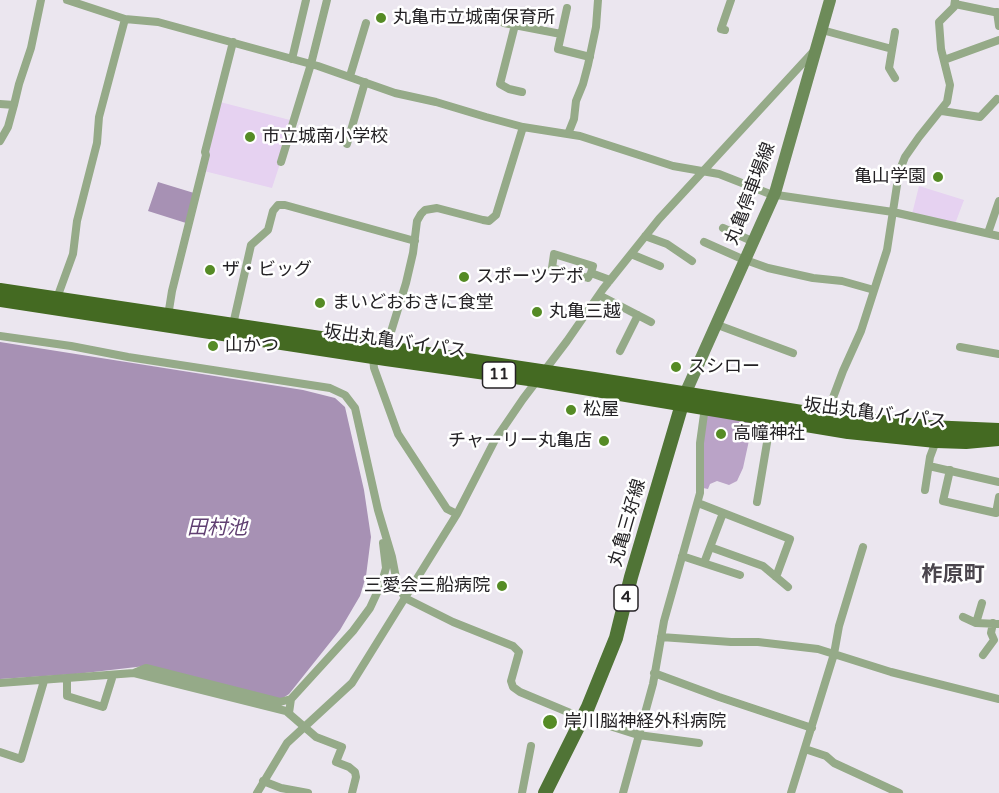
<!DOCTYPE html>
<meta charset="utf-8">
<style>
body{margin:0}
canvas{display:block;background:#ebe6ef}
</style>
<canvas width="999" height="793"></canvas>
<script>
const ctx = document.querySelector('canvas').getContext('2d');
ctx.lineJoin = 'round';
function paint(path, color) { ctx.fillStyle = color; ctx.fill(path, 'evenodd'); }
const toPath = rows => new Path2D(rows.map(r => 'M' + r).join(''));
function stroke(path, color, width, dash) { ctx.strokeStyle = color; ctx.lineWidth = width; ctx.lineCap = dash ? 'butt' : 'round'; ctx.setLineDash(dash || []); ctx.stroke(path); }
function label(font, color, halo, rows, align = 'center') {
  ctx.font = font + ' "Varela Round","Noto Sans JP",sans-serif'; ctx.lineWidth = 5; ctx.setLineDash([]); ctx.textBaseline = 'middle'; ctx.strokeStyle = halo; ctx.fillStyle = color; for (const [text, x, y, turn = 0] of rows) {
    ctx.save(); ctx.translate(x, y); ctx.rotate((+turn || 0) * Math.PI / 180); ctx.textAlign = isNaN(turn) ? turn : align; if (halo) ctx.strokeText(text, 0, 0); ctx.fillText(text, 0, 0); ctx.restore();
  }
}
const green = toPath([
 [220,102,294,121,272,188,204,171],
 [919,186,964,200,955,224,912,214]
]);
const forest = toPath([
 [707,414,753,422,743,468,737,481,729,485,717,481,710,484,708,489,703,488,702,445]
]);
const water = toPath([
 [158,182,194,193,186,223,148,211],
 [0,342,303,390,335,398,345,407,364,490,371,537,366,576,360,596,340,630,289,694,283,698,275,698,145,666,76,674,0,679]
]);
const minor = toPath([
 [67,0,125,19,158,22,318,66,395,93,436,102,486,117,523,127,580,136,673,166,719,174,770,194,893,212,999,236],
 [955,4,999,13],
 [567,8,558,49,590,57],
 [997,12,999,26],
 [504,23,561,34],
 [515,25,500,84,509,89,522,92],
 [725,30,721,29,731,0],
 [822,30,892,49],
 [895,32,889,68,895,78],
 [292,59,306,0],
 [944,60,999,40],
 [350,76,366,23],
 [0,104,14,105],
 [942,111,980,117,997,99],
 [568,134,574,119,576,101,583,84,588,65,596,27,598,0],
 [0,141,8,127,14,105,19,84,31,48,41,0],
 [347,144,365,82],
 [281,162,311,64,327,0],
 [723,228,754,242],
 [988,233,999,201],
 [645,236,667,244,692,261],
 [704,242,740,258,768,268,813,278,842,281,874,290],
 [631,254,660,266],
 [591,273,588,278,552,268,554,254,593,266,591,273,610,280],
 [599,295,651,322],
 [57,298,73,254,77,221,97,143,99,117,125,19],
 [168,316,172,291,206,155,205,152,233,42],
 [715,324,793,353],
 [232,329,251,245,268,230,273,211,278,205,285,205,415,241],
 [0,336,71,346,128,357,330,388,345,395,355,408,378,510,392,557,397,583,405,598,453,622,513,646,519,652,511,681,513,687,520,692,575,715,638,735,699,743],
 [960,347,999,354],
 [386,348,406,283,413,253,417,221,421,214,425,210,437,208,483,220,489,221,496,215,523,127],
 [620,351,638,315],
 [373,357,374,368,398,434,447,509,457,514],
 [825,419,843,371,861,331,887,250,899,172,905,157,919,137,947,102,950,85,941,49,939,22,954,7,955,0],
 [929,466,999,482],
 [950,470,943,501,996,513,999,497],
 [925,490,930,457,936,441],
 [757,502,771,419],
 [698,503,790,539,776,577],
 [710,547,763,566,788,587],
 [682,556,740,575],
 [704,563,723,513],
 [963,617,976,623,999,624],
 [976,623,982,603],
 [661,637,731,642,758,642,818,649,891,672,999,699],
 [983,655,994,640,991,633,993,623],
 [134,673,146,668,280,702,291,699],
 [654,673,719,697,812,728],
 [67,679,67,696,103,707,113,675],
 [0,683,134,673,286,711,316,737,342,747,336,762,349,767,355,772,356,777,352,793],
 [289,713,291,699,353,631,370,608,382,582,386,568,383,543],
 [805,749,826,756,834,763,899,793],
 [0,752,21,759,44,681],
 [263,781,281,788,308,793],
 [257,793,287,743,352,683,457,514,495,440,523,399,567,341,603,289,659,219,813,52],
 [522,793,531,746],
 [623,793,653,684,664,621,700,493,700,443,705,407],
 [791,793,834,654,839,626,863,547]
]);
const secondary = toPath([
 [685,394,775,193,830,0]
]);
const primary = toPath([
 [545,793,588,707,616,638,631,577,685,394]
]);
const trunk = toPath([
 [0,290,594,379,827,416,928,427,999,430],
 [0,300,386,359,536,380,848,432,936,441,966,442,999,439]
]);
const markers = [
 [381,18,6,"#558b25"],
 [250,137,6,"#558b25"],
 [938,177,6,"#558b25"],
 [210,270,6,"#558b25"],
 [464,277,6,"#558b25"],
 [320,303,6,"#558b25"],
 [537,312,6,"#558b25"],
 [213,346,6,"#558b25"],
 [676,367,6,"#558b25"],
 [571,410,6,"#558b25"],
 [721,434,6,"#558b25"],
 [604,441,6,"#558b25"],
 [502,586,6,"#558b25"],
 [550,722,8,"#558b25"]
];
const shields = [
 [499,375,33],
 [626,598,24]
];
const shieldNames = [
 ["11",499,375],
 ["4",626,598]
];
const poiNames = [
 ["丸亀市立城南保育所",393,18],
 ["市立城南小学校",262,137],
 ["亀山学園",926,177,"right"],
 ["ザ・ビッグ",222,270],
 ["スポーツデポ",476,277],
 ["まいどおおきに食堂",332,303],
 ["丸亀三越",549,312],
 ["山かつ",225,346],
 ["スシロー",688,367],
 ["松屋",583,410],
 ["高幢神社",733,434],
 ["チャーリー丸亀店",592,441,"right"],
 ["三愛会三船病院",490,586,"right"],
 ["岸川脳神経外科病院",564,722]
];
const streetNames = [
 ["丸亀停車場線",751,194,-69],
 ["坂出丸亀バイパス",395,342,8],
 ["坂出丸亀バイパス",875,414,7],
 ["丸亀三好線",628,523,-74]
];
const waterNames = [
 ["田村池",217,529]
];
const quarterNames = [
 ["柞原町",953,575]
];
paint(green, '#e6d2f1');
paint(forest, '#baa3c7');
paint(water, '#a791b4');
stroke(minor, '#95aa88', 8);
stroke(secondary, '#6d8b59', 12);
stroke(primary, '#507436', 14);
stroke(trunk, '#446a22', 14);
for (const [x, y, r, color] of markers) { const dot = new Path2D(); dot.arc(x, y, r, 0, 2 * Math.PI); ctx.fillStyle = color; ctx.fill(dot); stroke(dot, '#fff', 2); }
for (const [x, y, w] of shields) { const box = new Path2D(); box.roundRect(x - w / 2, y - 13, w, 26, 4.5); ctx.fillStyle = '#fff'; ctx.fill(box); stroke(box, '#242225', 1.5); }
label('bold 16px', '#242225', null, shieldNames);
label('18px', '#242225', '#fff', poiNames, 'left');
label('18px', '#242225', '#fff', streetNames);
label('italic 20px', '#614072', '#fff', waterNames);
label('bold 21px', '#4a454c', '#fff', quarterNames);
</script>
